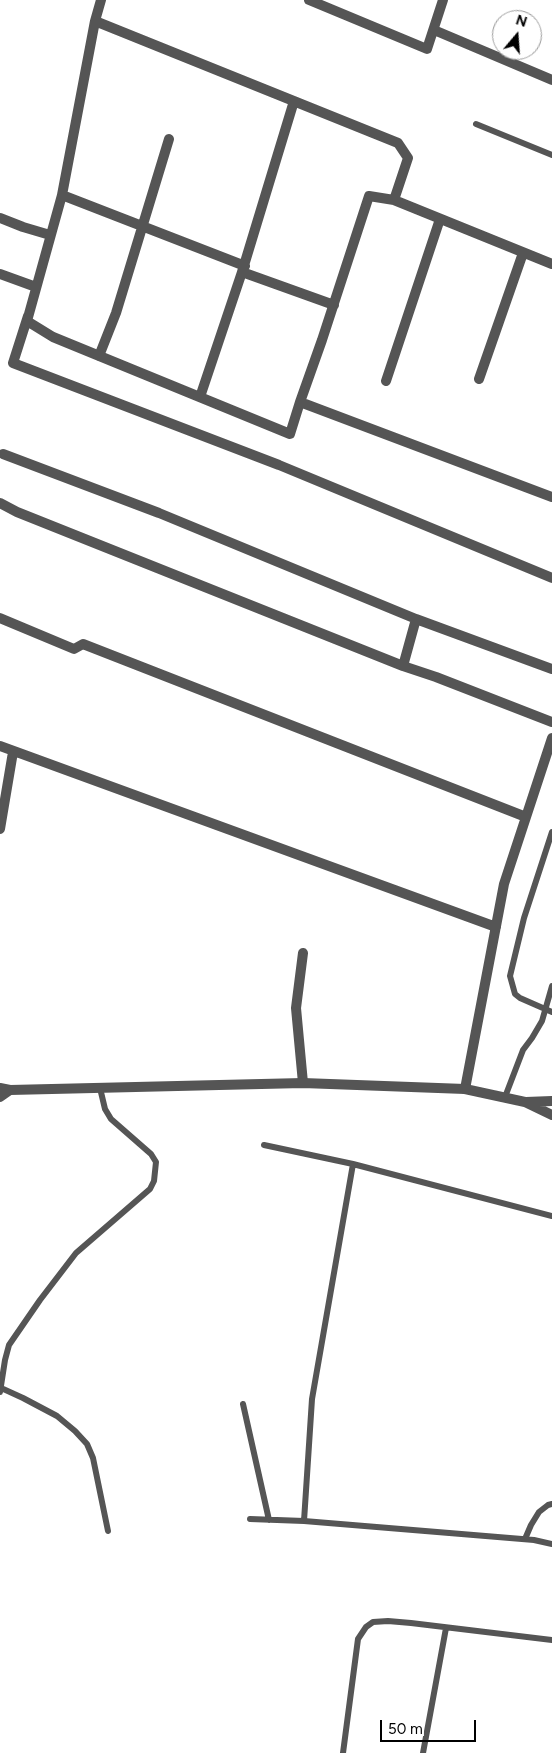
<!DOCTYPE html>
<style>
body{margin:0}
#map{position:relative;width:552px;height:1753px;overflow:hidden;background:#fff;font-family:Figtree,sans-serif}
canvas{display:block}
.north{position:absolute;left:492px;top:10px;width:50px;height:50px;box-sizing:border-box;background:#fff;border:1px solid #999;border-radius:50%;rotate:18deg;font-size:14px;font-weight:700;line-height:20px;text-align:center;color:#000}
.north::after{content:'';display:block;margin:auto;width:18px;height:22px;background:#000;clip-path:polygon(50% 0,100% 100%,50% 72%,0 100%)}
.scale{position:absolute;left:380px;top:1720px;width:96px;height:22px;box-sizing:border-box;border:2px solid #000;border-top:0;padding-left:6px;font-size:15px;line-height:18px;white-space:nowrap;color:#000;-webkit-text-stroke:4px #fff;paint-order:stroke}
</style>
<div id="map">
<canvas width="552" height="1753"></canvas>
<div class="north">N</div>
<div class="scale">50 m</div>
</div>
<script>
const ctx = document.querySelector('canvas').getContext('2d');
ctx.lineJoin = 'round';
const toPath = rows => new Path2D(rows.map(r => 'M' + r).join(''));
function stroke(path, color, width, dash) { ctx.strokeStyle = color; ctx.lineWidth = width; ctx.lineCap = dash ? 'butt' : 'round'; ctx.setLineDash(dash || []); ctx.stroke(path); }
const service = toPath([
 [476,124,552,155],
 [552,832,524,918,510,976,515,994,520,998,552,1012],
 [505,1097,523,1050,532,1038,542,1021,552,986],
 [264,1145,353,1164,552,1216],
 [1,1388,23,1398,57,1416,75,1431,87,1444,93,1458,108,1531],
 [0,1392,5,1360,9,1345,40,1300,76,1253,150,1189,154,1181,156,1162,151,1154,111,1119,105,1109,100,1088],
 [243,1404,269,1520],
 [250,1519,304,1521,534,1540,552,1544],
 [304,1521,312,1399,353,1164],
 [525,1539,531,1525,539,1512,548,1505,552,1504],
 [343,1753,358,1639,366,1627,373,1622,388,1621,411,1623,552,1640],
 [423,1753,446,1628]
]);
const minor = toPath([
 [101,0,95,21,398,143,408,158,394,200,552,264],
 [309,0,427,49,443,0],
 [434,30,552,80],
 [294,101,242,272,334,305],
 [62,195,95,21],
 [394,200,369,196,322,340,300,402,552,497],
 [0,218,23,227,50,235],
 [245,266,62,195,27,321,53,337,290,434,300,402],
 [0,274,36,287],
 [28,316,13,363,279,465,552,578],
 [99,356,116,313,169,139],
 [479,379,523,253],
 [386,381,440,219],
 [200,397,242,272],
 [3,454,159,513,416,619],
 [0,503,17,512,403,666],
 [0,618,74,649,83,644,526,817],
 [552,669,416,619,403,666,436,677,552,722],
 [0,746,496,927],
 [0,829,13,752],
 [303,953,296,1008,303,1083],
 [465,1089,504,884,552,738]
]);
const tertiary = toPath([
 [0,1088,10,1090,303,1083,465,1089,525,1102,552,1115],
 [0,1097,10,1090],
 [526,1102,552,1101]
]);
stroke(service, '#555', 6);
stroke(minor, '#555', 10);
stroke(tertiary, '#555', 10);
</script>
